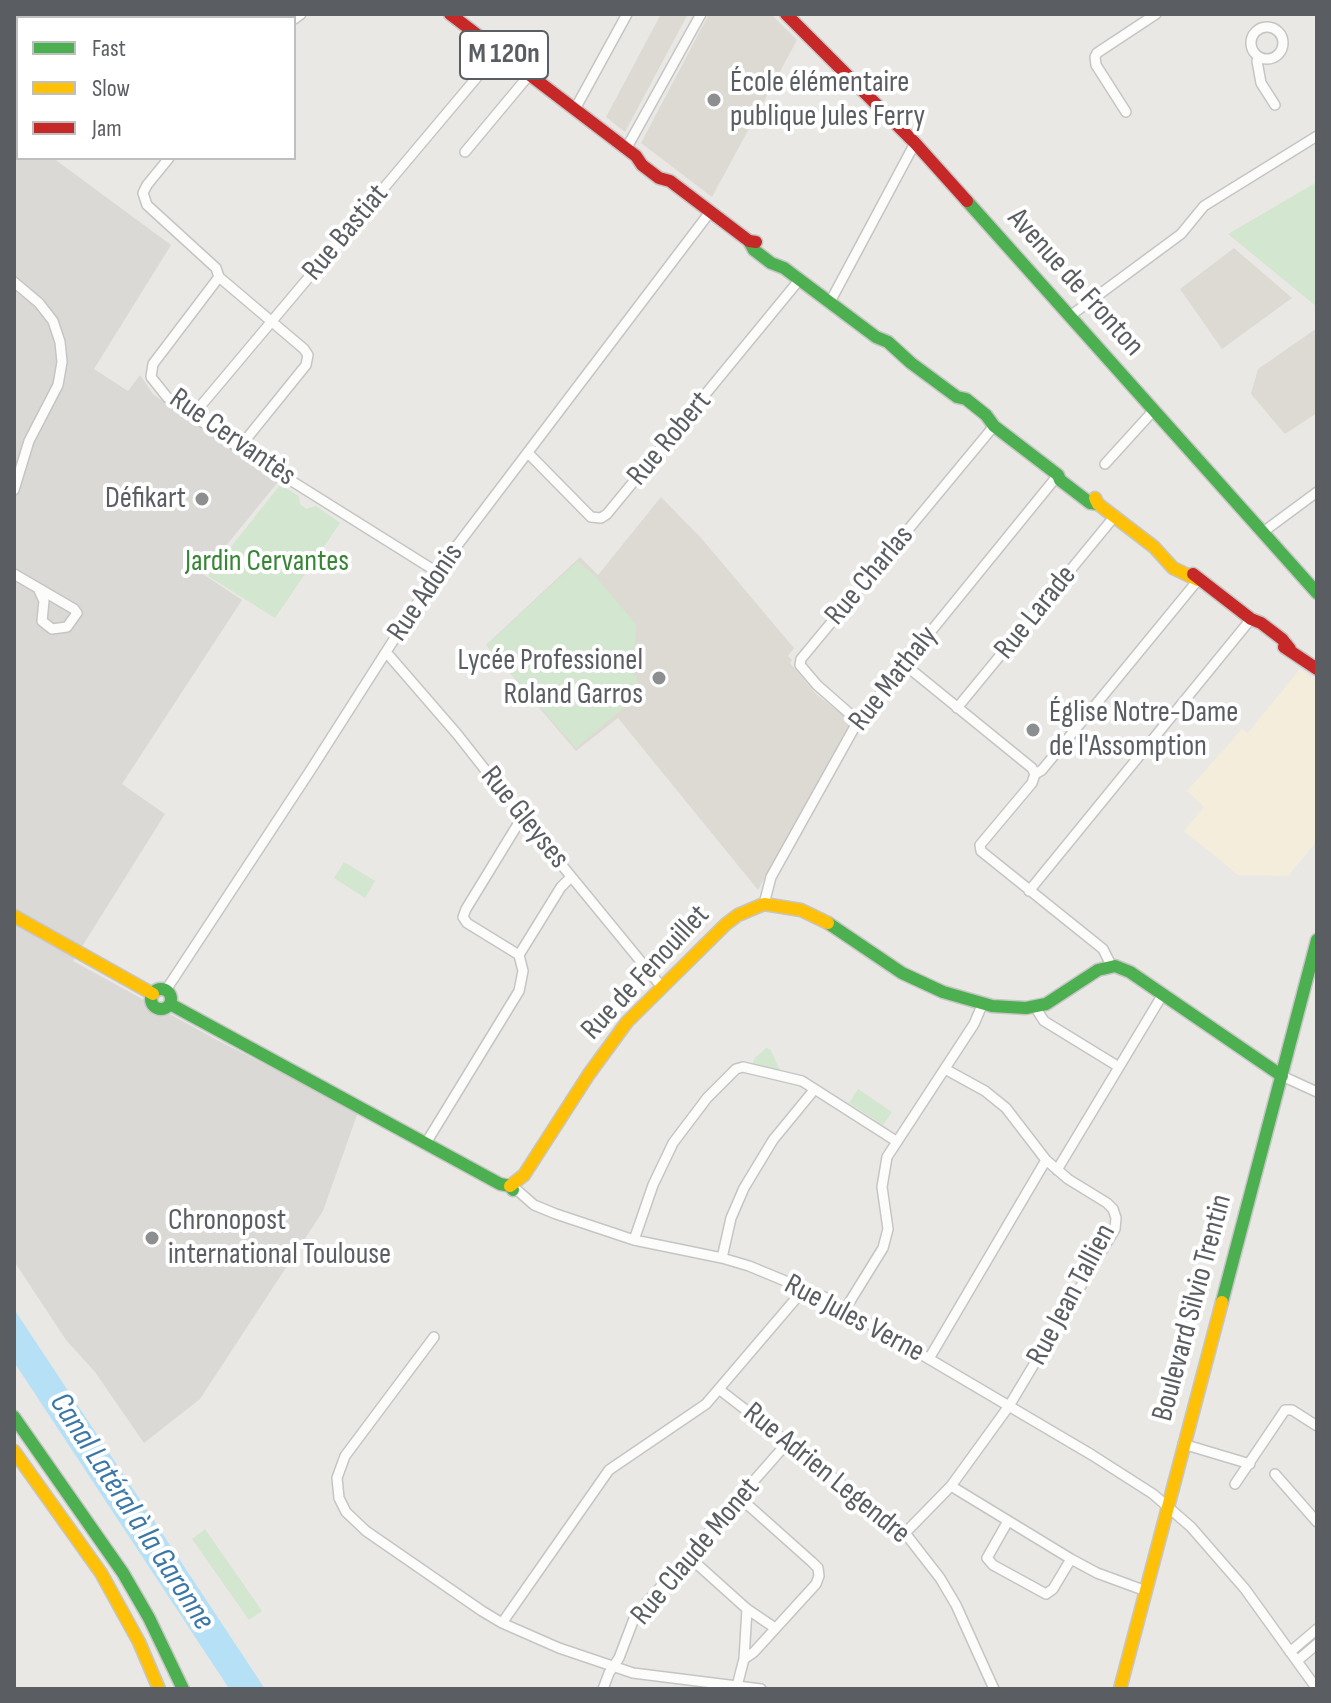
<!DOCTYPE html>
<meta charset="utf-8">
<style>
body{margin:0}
#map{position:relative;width:1331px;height:1703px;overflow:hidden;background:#eae8e4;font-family:"Sofia Sans Condensed",sans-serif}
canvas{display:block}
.frame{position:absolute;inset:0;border:16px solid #5a5e62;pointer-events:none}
.legend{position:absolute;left:16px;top:16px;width:280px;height:144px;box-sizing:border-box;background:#fff;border:2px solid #bdbfc0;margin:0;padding:10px 14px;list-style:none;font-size:24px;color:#5a5e62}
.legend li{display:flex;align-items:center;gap:16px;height:40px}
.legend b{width:40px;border:2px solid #bdbfc0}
</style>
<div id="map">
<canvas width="1331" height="1703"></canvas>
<div class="frame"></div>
<ul class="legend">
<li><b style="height:10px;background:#4caf50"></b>Fast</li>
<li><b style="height:10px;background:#ffc107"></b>Slow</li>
<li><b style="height:10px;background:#c62828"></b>Jam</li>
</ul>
</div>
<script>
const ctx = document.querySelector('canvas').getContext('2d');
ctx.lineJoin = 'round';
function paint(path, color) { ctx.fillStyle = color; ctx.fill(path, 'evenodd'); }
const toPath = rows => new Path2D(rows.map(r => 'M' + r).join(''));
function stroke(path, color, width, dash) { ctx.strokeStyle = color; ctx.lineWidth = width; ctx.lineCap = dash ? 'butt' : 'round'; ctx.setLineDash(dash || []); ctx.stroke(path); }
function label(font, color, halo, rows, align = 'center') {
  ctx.font = font + ' "Sofia Sans Condensed",sans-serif'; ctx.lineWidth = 8; ctx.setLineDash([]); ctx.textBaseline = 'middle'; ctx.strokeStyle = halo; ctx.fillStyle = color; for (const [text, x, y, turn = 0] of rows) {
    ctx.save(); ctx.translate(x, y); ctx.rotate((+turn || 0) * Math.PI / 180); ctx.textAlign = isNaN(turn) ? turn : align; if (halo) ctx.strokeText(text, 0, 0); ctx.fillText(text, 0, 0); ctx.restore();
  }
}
const commercial = toPath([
 [1300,669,1317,682,1317,841,1288,876,1238,875,1184,831,1204,807,1187,791,1242,729,1248,733]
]);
const industrial = toPath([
 [14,43,18,46,18,158,53,158,171,245,94,369,128,391,140,375,153,394,278,482,203,574,242,600,122,784,165,814,73,961,219,1041,358,1112,323,1211,200,1399,144,1443,95,1372,66,1340,14,1261]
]);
const education = toPath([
 [661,14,688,14,625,132,606,117],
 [709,14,771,14,797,40,712,197,641,143],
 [1234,248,1292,298,1222,349,1180,289],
 [1317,328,1317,413,1285,434,1251,394,1258,369],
 [661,497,702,539,794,648,788,656,792,660,790,663,816,694,847,718,849,726,758,890,618,718,576,751,486,645,580,557,598,575]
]);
const green = toPath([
 [1317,182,1317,307,1228,234],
 [280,485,299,496,300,504,306,509,316,506,340,523,275,618,208,576],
 [578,561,596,577,636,624,633,675,637,676,639,695,576,748,486,645],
 [344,862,375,881,365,898,334,878],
 [766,1048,770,1049,780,1070,755,1066,753,1063,754,1059],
 [858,1089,892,1112,883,1125,849,1103],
 [205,1529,262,1611,249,1620,192,1539]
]);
const water = toPath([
 [14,1309,102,1442,265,1689,228,1687,14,1362]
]);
const street = toPath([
 [78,18,81,14],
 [294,19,301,14],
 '1251 43a16 16 0 1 1 32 0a16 16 0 1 1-32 0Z',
 [1260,58,1257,61,1261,83,1275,105],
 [575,109,627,14],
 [1126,112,1096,65,1095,57,1097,53,1156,14],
 [626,149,701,14],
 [465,152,530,74],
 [169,158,147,185,143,193,147,205,216,268,219,277],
 [14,282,39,303,53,321,60,342,62,362,58,385,29,441,14,490],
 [830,302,915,143],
 [1070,316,1181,234,1204,206,1317,136],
 [193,415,499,51],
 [239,448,306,365,308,355,304,349,219,277,153,364,151,377,167,397,239,448,437,572],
 [528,453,591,517,601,518,607,514,800,279],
 [1105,464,1154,410],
 [1263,532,1317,492],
 [14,574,74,609,77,613,67,627,52,629,42,621,44,601,38,588],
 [386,652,457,734,524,819,661,986],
 [904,664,1032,768,1035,774],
 [957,708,1114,517],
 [858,721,817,685,800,665,801,659,994,426],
 [1035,774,1032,783,980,845,981,851,1103,949,1111,965],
 [1035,774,1042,770,1198,580],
 [1029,891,1251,619],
 [764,904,771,877,858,721,1058,475],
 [519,955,467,923,463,917,466,909,518,824,524,819],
 [166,990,310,771,437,572,710,212],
 [1035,1007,1044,1021,1119,1067],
 [1282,1076,1317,1092],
 [426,1143,519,991,523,971,519,955,561,887,571,877],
 [1057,1170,1163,994],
 [517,1190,534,1205,556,1214,634,1240,722,1258,749,1266,824,1297,1092,1455,1153,1494,1191,1527,1245,1589,1317,1689],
 [634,1240,653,1185,673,1143,707,1098,736,1069,743,1067,802,1081,896,1141],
 [722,1258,731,1218,744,1188,773,1140,814,1090],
 [844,1311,883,1248,888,1229,882,1187,887,1157,974,1024,983,1003],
 [434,1337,345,1456,337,1478,339,1498,346,1512,366,1531,482,1611,502,1623,559,1648,633,1673,761,1689],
 [930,1357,1046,1160],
 [720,1390,905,1533,940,1578,956,1605,994,1689],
 [1183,1444,1250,1464],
 [1275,1474,1317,1522],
 [1235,1484,1285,1410,1292,1410,1317,1426],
 [951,1486,1071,1559,1097,1573,1146,1591],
 [739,1497,812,1562,818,1568,819,1576,816,1584,754,1652,744,1659],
 [1008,1521,987,1558,993,1565,1046,1594,1053,1589,1071,1559],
 [905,1533,951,1486,1009,1406,1115,1229,1116,1218,1113,1209,1107,1203,1068,1179,1046,1160,1006,1108,985,1091,945,1069],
 [688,1556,747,1609,775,1628],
 [502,1623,609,1470,706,1404,799,1295,803,1288],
 [1290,1652,1317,1629],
 [1297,1661,1317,1644],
 [737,1686,744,1659,747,1609],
 [603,1689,609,1673,619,1658,635,1616,788,1442]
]);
const fast = toPath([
 [967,201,1317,593],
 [749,241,754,250,771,263,784,268,876,337,888,342,911,363,957,397,966,399,986,415,994,426,1058,475,1060,480,1090,503,1098,504],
 [828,923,902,973,943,992,992,1006,1026,1008,1046,1004,1098,970,1115,966,1130,972,1282,1076],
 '151 999a10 10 0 1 1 20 0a10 10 0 1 1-20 0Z',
 [170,1004,500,1184,510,1186,513,1190],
 [1222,1302,1317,940],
 [14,1417,123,1573,149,1618,183,1689]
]);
const slow = toPath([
 [1095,498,1098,504,1154,547,1173,568,1198,580],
 [14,916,153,994],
 [510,1186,524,1175,589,1074,627,1022,726,924,738,915,764,904,801,910,828,923],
 [14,1451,101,1573,139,1642,159,1689],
 [1120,1689,1222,1302]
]);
const jam = toPath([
 [450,14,636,156,642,165,659,178,670,181,749,241,756,242],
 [786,14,915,143,967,201],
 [1193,574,1251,619,1261,623,1282,639,1290,649],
 [1284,647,1317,669]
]);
const markers = [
 [714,100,8,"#8c8e90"],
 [202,499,8,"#8c8e90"],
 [659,678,8,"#8c8e90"],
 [1033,730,8,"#8c8e90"],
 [152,1238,8,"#8c8e90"]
];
const shields = [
 [504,55,88]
];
const shieldNames = [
 ["M 120n",504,55]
];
const poiNames = [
 ["École élémentaire",730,83],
 ["publique Jules Ferry",730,117],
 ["Défikart",186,499,"right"],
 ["Lycée Professionel",643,661,"right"],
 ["Roland Garros",643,695,"right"],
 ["Église Notre-Dame",1049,713],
 ["de l'Assomption",1049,747],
 ["Chronopost",168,1221],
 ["international Toulouse",168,1255]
];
const streetNames = [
 ["Rue Bastiat",346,233,-50],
 ["Avenue de Fronton",1075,283,48],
 ["Rue Cervantès",232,438,35],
 ["Rue Robert",670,439,-50],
 ["Rue Charlas",870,576,-50],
 ["Rue Adonis",426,593,-56],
 ["Rue Larade",1036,613,-51],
 ["Rue Mathaly",894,679,-52],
 ["Rue Gleyses",524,818,51],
 ["Rue de Fenouillet",646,973,-47],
 ["Rue Jean Tallien",1072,1295,-62],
 ["Boulevard Silvio Trentin",1193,1308,-75],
 ["Rue Jules Verne",854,1319,28],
 ["Rue Adrien Legendre",826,1474,39],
 ["Rue Claude Monet",696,1552,-50]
];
const parkNames = [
 ["Jardin Cervantes",267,562]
];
const waterNames = [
 ["Canal Latéral à la Garonne",131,1512,57]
];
paint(commercial, '#f4eddc');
paint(industrial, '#dbd9d5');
paint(education, '#dddad3');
paint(green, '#d3e6cf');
paint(water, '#b6e0f6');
stroke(street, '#c5c5c5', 12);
stroke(fast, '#c6c6c6', 15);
stroke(slow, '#c6c6c6', 15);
stroke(jam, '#c6c6c6', 15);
stroke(street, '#fcfcfb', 9);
stroke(fast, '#4caf50', 12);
stroke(slow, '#ffc107', 12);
stroke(jam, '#c62828', 12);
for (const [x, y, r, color] of markers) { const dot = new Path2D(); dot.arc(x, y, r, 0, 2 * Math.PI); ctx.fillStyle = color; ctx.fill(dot); stroke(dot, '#fff', 3); }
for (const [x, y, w] of shields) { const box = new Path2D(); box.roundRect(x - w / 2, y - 24, w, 48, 6); ctx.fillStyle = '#fff'; ctx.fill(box); stroke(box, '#5a5e62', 2); }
label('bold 28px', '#5a5e62', null, shieldNames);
label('30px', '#5a5e62', '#fff', poiNames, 'left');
label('30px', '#5a5e62', '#fff', streetNames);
label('30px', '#388535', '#fff', parkNames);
label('italic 32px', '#3b78a7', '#fff', waterNames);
</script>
